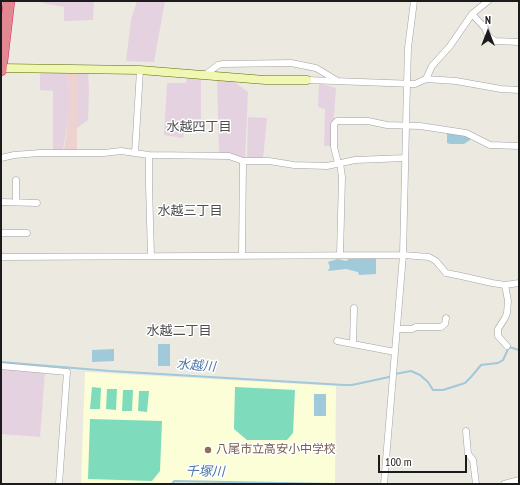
<!DOCTYPE html>
<meta charset="utf-8">
<style>
body{margin:0}
#map{position:relative;width:520px;height:485px;overflow:hidden;background:#ece9e0;font-family:"PT Sans Narrow",sans-serif}
canvas{display:block}
.frame{position:absolute;inset:0;border:2px solid #1b1b1b;pointer-events:none}
.north{position:absolute;left:468px;top:12px;width:40px;height:40px;-webkit-text-stroke:3px #fff;paint-order:stroke;rotate:0deg;font-size:11px;font-weight:700;line-height:16px;text-align:center;color:#1b1b1b}
.north::after{content:'';display:block;margin:auto;width:14px;height:18px;background:#1b1b1b;clip-path:polygon(50% 0,100% 100%,50% 72%,0 100%)}
.scale{position:absolute;left:378px;top:455px;width:89px;height:18px;box-sizing:border-box;border:2px solid #1b1b1b;border-top:0;padding-left:5px;font-size:12px;line-height:14px;white-space:nowrap;color:#1b1b1b;-webkit-text-stroke:3px #fff;paint-order:stroke}
</style>
<div id="map">
<canvas width="520" height="485"></canvas>
<div class="frame"></div>
<div class="north">N</div>
<div class="scale">100 m</div>
</div>
<script>
const ctx = document.querySelector('canvas').getContext('2d');
ctx.lineJoin = 'round';
function paint(path, color) { ctx.fillStyle = color; ctx.fill(path, 'evenodd'); }
const toPath = rows => new Path2D(rows.map(r => 'M' + r).join(''));
function stroke(path, color, width, dash) { ctx.strokeStyle = color; ctx.lineWidth = width; ctx.lineCap = dash ? 'butt' : 'round'; ctx.setLineDash(dash || []); ctx.stroke(path); }
function label(font, color, halo, rows, align = 'center') {
  ctx.font = font + ' "PT Sans Narrow","Noto Sans JP",sans-serif'; ctx.lineWidth = 3; ctx.setLineDash([]); ctx.textBaseline = 'middle'; ctx.strokeStyle = halo; ctx.fillStyle = color; for (const [text, x, y, turn = 0] of rows) {
    ctx.save(); ctx.translate(x, y); ctx.rotate((+turn || 0) * Math.PI / 180); ctx.textAlign = isNaN(turn) ? turn : align; if (halo) ctx.strokeText(text, 0, 0); ctx.fillText(text, 0, 0); ctx.restore();
  }
}
const commercial = toPath([
 [66,72,77,73,77,151,64,150,69,115,69,87]
]);
const industrial = toPath([
 [43,1,94,1,93,20,64,21,64,7,42,3],
 [137,1,165,1,154,62,126,61,131,20],
 [40,72,66,72,69,87,69,115,63,150,53,150,53,91,40,90],
 [77,73,88,73,89,88,88,120,77,128],
 [187,77,201,78,201,119,187,119,183,138,164,135,167,83,186,83],
 [217,79,233,81,248,92,245,159,219,154],
 [319,83,336,88,334,118,332,124,333,146,324,146,325,109,318,107],
 [248,117,267,118,263,159,247,159],
 [1,369,45,371,40,437,1,434]
]);
const education = toPath([
 [85,372,336,386,335,484,174,481,172,484,81,484]
]);
const pitch = toPath([
 [92,387,101,388,100,409,90,409],
 [235,387,295,390,293,433,287,440,247,440,234,429],
 [107,389,117,389,116,410,106,409],
 [123,390,133,390,132,411,122,411],
 [139,391,149,391,147,412,138,411],
 [90,419,162,421,160,471,152,481,88,479]
]);
const water = toPath([
 [447,133,470,137,470,140,464,144,450,144,447,143],
 [376,258,376,274,359,275,358,272,346,269,328,271,330,267,328,262,331,261,338,259,346,261,349,259],
 [158,344,170,344,170,366,158,366],
 [114,349,114,361,92,362,92,350],
 [314,394,326,394,326,416,314,416]
]);
const stream = toPath([
 [1,362,110,371,344,385,352,385,389,377],
 [395,374,411,371,420,375,428,382,433,390,443,390,465,383,471,377,481,365,498,363,503,360,509,347,519,350],
 [172,484,174,481,335,484]
]);
const street = toPath([
 [472,14,485,28,488,36,495,41,519,42],
 [205,75,218,65,223,64,291,63,316,68,336,80],
 [426,79,456,81,501,89,519,90],
 [307,80,415,84,426,79,432,66,450,46,472,14,488,1],
 [135,153,140,70],
 [149,155,149,185,151,256],
 [1,158,14,155,40,153,104,153,121,151,149,155,229,156,243,161,269,161,294,165,327,166,355,160,405,158],
 [338,163,334,147,334,124,337,121,368,121,387,125,420,126,466,133,490,145,519,146],
 [1,202,37,203],
 [16,202,16,180],
 [1,233,27,233],
 [242,255,243,161],
 [340,255,342,177,340,163],
 [1,257,403,255,429,257,436,261,446,273,461,276,492,283,505,285,519,283],
 [505,285,508,301,507,313,505,318,498,329,498,336,507,346],
 [397,329,412,329,416,327,441,327,445,324,446,318],
 [337,341,395,352],
 [353,344,354,308],
 [1,366,67,372,59,484],
 [466,431,468,454,473,460,476,484],
 [384,484,403,255,407,84,408,48,414,1],
 [504,484,519,480]
]);
const secondary = toPath([
 [1,68,140,70,265,80,307,80]
]);
const highway = toPath([
 [1,70,9,1]
]);
const markers = [
 [208,450,4,"#8d6e63"]
];
const educationNames = [
 ["八尾市立高安小中学校",216,450]
];
const neighbourhoodNames = [
 ["水越四丁目",199,127],
 ["水越三丁目",190,211],
 ["水越二丁目",179,331]
];
const waterNames = [
 ["水越川",196,366,4],
 ["千塚川",205,472,1]
];
paint(commercial, '#edd2cf');
paint(industrial, '#e5d2e0');
paint(education, '#fcfed7');
paint(pitch, '#7edbbc');
paint(water, '#a0c9da');
stroke(stream, '#a0c9da', 2);
stroke(street, '#a2a2a2', 7);
stroke(secondary, '#5b6c07', 9);
stroke(highway, '#d02757', 12);
stroke(street, '#fff', 6);
stroke(secondary, '#f0f7b3', 8);
stroke(highway, '#e38893', 11);
for (const [x, y, r, color] of markers) { const dot = new Path2D(); dot.arc(x, y, r, 0, 2 * Math.PI); ctx.fillStyle = color; ctx.fill(dot); stroke(dot, '#fff', 1.5); }
label('12px', '#785e54', '#fff', educationNames, 'left');
label('13px', '#4e4e4e', '#fff', neighbourhoodNames);
label('italic 13px', '#4a73a7', '#fff', waterNames);
</script>
